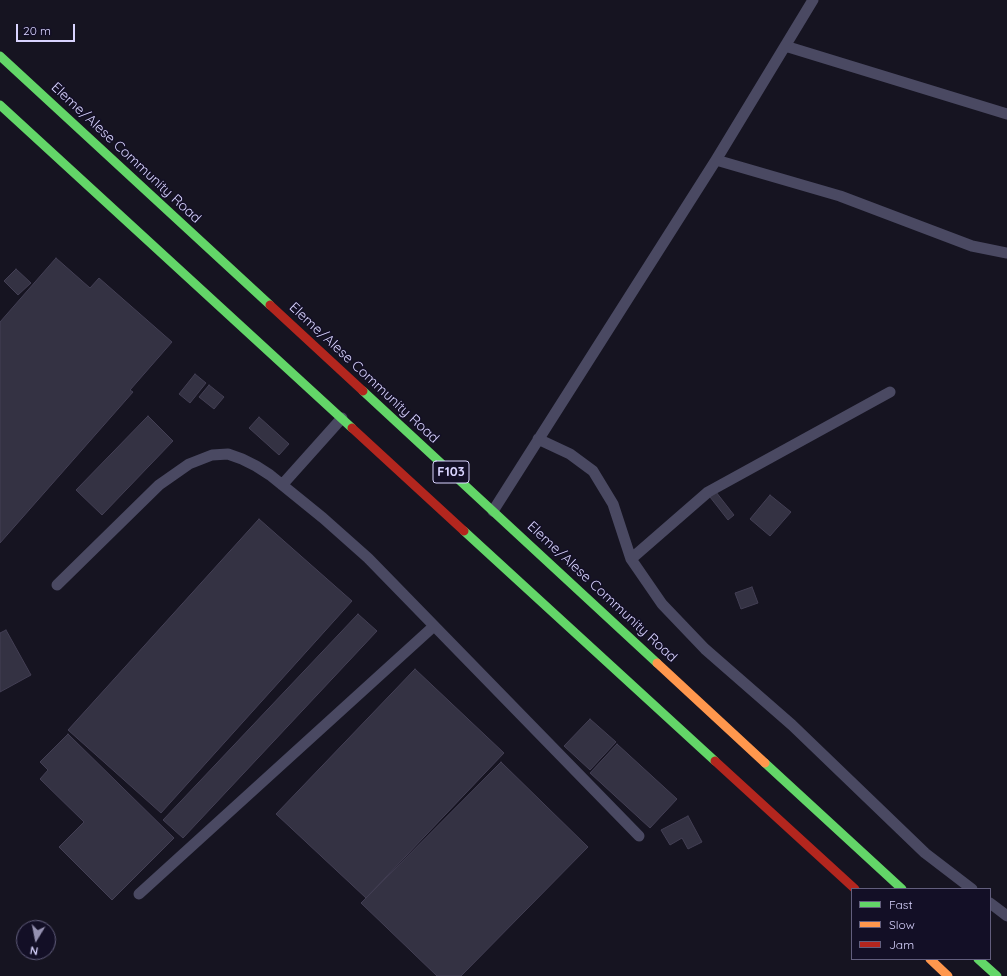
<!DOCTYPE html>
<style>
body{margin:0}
#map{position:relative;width:1007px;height:976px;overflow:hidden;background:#161421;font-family:Quicksand,sans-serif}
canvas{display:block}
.legend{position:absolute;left:851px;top:888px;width:140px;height:72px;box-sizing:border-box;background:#130f26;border:1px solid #625e7d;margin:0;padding:5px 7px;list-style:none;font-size:12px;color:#d9d4ff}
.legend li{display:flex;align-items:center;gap:8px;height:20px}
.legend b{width:20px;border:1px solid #625e7d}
.north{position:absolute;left:16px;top:920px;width:40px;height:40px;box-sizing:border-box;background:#130f26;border:1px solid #625e7d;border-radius:50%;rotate:190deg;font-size:11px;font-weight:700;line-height:16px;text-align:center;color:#d9d4ff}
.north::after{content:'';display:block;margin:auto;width:14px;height:18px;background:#9591b1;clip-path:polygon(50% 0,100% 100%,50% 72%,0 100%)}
.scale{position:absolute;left:16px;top:24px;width:59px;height:18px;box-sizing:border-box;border:2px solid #d9d4ff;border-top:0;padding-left:5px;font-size:12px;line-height:14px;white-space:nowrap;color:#d9d4ff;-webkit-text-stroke:3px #130f26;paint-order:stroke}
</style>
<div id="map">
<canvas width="1007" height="976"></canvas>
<ul class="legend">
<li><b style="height:5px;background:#63d668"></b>Fast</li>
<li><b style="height:5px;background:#ff974d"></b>Slow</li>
<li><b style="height:5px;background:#b3261e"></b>Jam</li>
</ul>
<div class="north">N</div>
<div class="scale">20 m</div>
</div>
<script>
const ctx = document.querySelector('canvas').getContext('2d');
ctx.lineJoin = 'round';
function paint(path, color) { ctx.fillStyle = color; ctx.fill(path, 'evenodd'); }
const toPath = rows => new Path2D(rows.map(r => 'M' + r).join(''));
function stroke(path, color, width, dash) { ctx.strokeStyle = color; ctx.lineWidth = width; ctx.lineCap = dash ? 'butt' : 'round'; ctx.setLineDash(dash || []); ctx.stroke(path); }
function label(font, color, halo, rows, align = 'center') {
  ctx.font = font + ' Quicksand,sans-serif'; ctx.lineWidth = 3; ctx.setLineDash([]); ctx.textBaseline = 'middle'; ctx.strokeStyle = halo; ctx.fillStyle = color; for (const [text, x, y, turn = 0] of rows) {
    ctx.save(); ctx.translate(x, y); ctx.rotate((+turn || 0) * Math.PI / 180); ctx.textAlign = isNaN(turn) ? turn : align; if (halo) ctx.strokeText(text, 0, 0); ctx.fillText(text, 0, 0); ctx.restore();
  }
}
const building = toPath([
 [56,258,90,288,99,278,172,342,130,390,133,392,0,543,0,322,56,258],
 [16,269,31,283,18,295,4,281,16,269],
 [195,374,206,383,190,403,179,394,195,374],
 [209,385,224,397,214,409,199,397,209,385],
 [148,416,173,441,102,515,76,490,148,416],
 [259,417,289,444,279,455,249,428,259,417],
 [716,492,734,515,728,520,710,497,716,492],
 [770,495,791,512,770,536,750,519,770,495],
 [259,519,352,601,161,813,68,730,259,519],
 [752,587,758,603,741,609,735,593,752,587],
 [358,614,377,631,183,838,163,820,358,614],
 [6,630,31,675,0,692,0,633,6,630],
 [415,669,504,753,366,898,276,814,415,669],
 [590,719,616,742,590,770,564,746,590,719],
 [68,734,174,838,112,900,59,847,84,822,40,779,48,770,40,762,68,734],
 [617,744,677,799,650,828,590,773,617,744],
 [501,762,588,847,461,976,437,976,361,903,501,762],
 [688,816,702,842,688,849,682,838,670,845,661,830,688,816]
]);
const lane = toPath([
 [785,46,1007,114],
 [716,160,840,196,972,246,1007,253],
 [538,439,570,454,593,471,613,504,631,559,662,604,705,649,792,725,925,853,972,889],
 [282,485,342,418],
 [493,511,716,160,813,0],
 [631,559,708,492,890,392],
 [57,585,159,485,189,464,212,455,228,454,242,459,256,466,270,475,323,518,368,558,639,836],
 [139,894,434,626],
 [990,903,1007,916]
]);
const fast = toPath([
 [0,56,270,305],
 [0,105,352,428],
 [363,391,657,663],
 [464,531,715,761],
 [765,763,902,889],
 [978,959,997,976]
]);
const slow = toPath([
 [657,663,765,763],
 [930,959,948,976]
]);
const jam = toPath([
 [270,305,363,391],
 [352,428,464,531],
 [715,761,855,889]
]);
const shields = [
 [451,472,36]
];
const shieldNames = [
 ["F103",451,472]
];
const streetNames = [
 ["Eleme/Alese Community Road",126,153,43],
 ["Eleme/Alese Community Road",364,373,43],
 ["Eleme/Alese Community Road",602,592,43]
];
paint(building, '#343243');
stroke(building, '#433f54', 1);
stroke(lane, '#4a4962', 11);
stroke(fast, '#63d668', 9);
stroke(slow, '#ff974d', 9);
stroke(jam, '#b3261e', 9);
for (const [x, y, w] of shields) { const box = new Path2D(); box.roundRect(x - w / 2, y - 11, w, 22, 3); ctx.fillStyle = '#130f26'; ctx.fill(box); stroke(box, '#d9d4ff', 1); }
label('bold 13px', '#d9d4ff', null, shieldNames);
label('14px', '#d9d4ff', '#130f26', streetNames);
</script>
